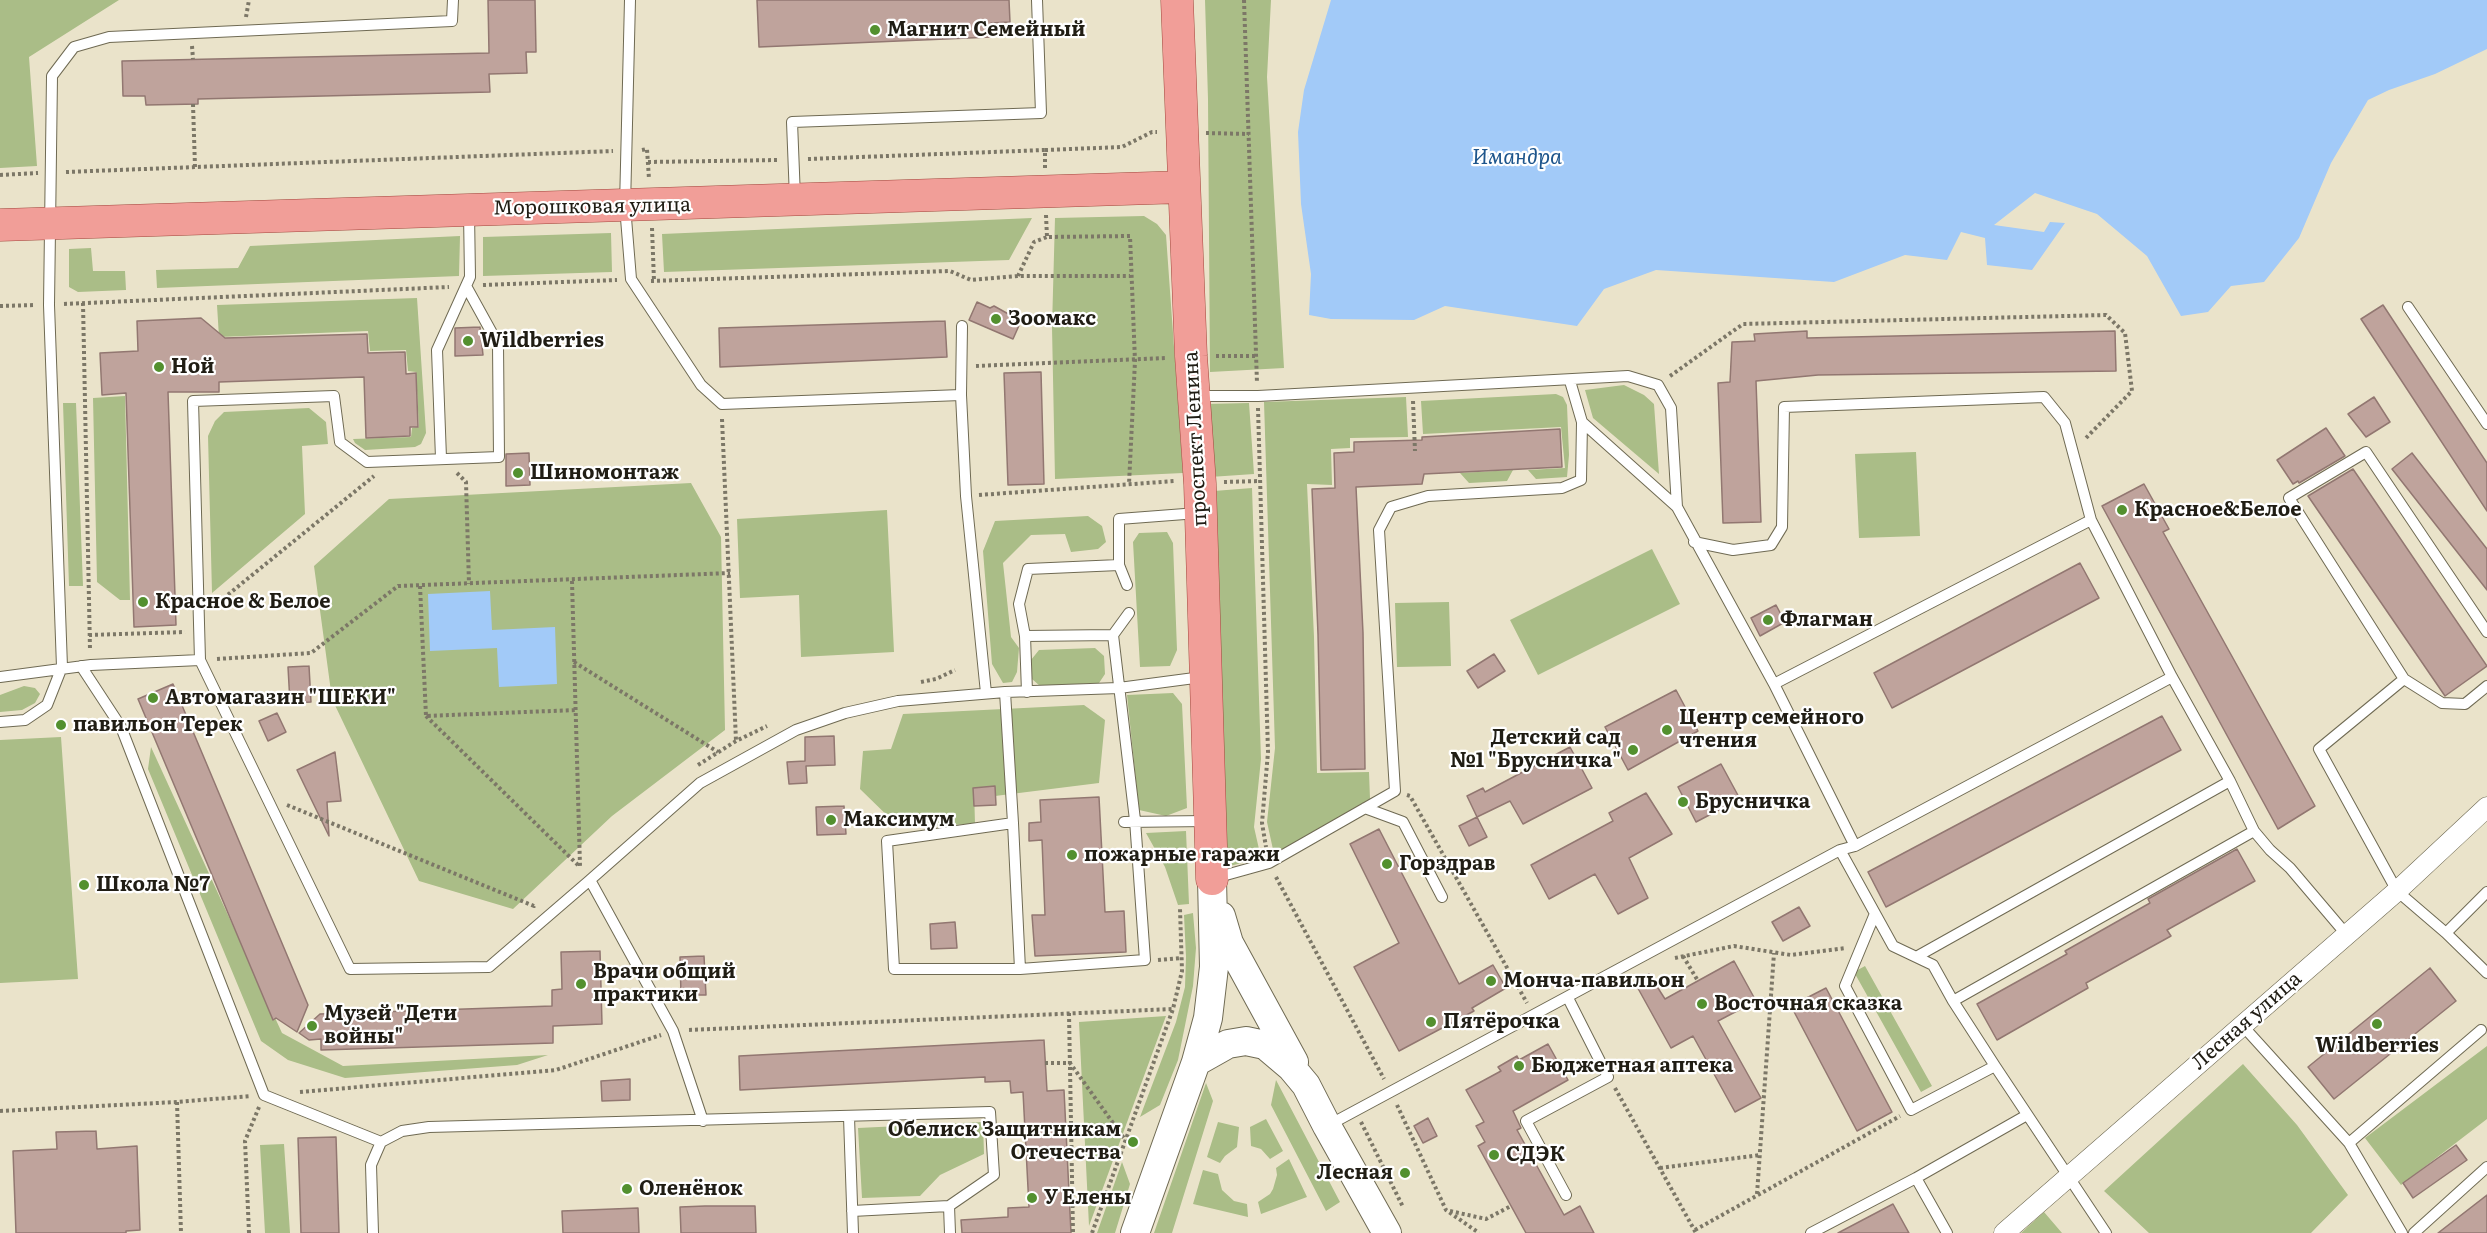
<!DOCTYPE html>
<meta charset="utf-8">
<style>
body{margin:0}
canvas{display:block;background:#eae3ca}
</style>
<canvas width="2487" height="1233"></canvas>
<script>
const ctx = document.querySelector('canvas').getContext('2d');
ctx.lineJoin = 'round';
function paint(path, color) { ctx.fillStyle = color; ctx.fill(path, 'evenodd'); }
const toPath = rows => new Path2D(rows.map(r => 'M' + r).join(''));
function stroke(path, color, width, dash) { ctx.strokeStyle = color; ctx.lineWidth = width; ctx.lineCap = dash ? 'butt' : 'round'; ctx.setLineDash(dash || []); ctx.stroke(path); }
function label(font, color, halo, rows, align = 'center') {
  ctx.font = font + ' Literata,serif'; ctx.lineWidth = 4.5; ctx.setLineDash([]); ctx.textBaseline = 'middle'; ctx.strokeStyle = halo; ctx.fillStyle = color; for (const [text, x, y, turn = 0] of rows) {
    ctx.save(); ctx.translate(x, y); ctx.rotate((+turn || 0) * Math.PI / 180); ctx.textAlign = isNaN(turn) ? turn : align; if (halo) ctx.strokeText(text, 0, 0); ctx.fillText(text, 0, 0); ctx.restore();
  }
}
const green = toPath([
 [0,0,119,0,29,57,37,166,0,168],
 [1205,0,1271,0,1267,77,1284,368,1210,372,1208,99],
 [1144,216,1157,224,1166,235,1183,473,1055,479,1052,327,1055,218],
 [1032,218,1009,260,664,272,662,234],
 [611,233,612,272,483,276,483,237],
 [460,236,459,276,157,288,156,270,238,268,250,246],
 [91,248,93,271,125,271,126,290,78,292,69,287,69,249],
 [417,298,426,433,421,444,415,447,365,450,355,443,353,439,411,437,412,428,419,427,416,372,408,371,406,350,370,351,368,331,219,337,217,305],
 [1624,385,1644,395,1654,404,1659,474,1593,418,1585,390],
 [1556,394,1563,397,1567,405,1569,455,1567,477,1536,479,1528,470,1565,468,1561,427,1423,434,1421,401],
 [125,396,130,600,120,600,97,582,93,398],
 [1406,397,1408,437,1350,438,1350,448,1331,449,1332,485,1307,484,1314,637,1317,773,1369,772,1370,799,1274,854,1267,822,1275,748,1264,402],
 [63,403,76,403,83,586,69,586],
 [1249,403,1254,474,1210,477,1206,404],
 [309,408,326,422,328,444,302,446,305,514,212,593,208,436,215,421,224,412],
 [1916,452,1920,536,1859,538,1855,454],
 [1513,470,1507,481,1469,483,1460,473],
 [691,483,721,537,725,730,612,816,513,909,419,881,332,699,314,566,389,499],
 [1252,488,1261,759,1254,827,1261,858,1222,868,1214,491],
 [887,510,894,652,801,657,799,595,740,598,737,519],
 [1088,516,1102,526,1106,542,1098,549,1071,552,1065,534,1031,535,1003,563,1011,637,1019,648,1017,672,1012,682,1003,683,992,664,983,551,995,521],
 [1167,532,1173,543,1177,650,1170,666,1140,667,1133,542,1139,533],
 [1652,549,1680,604,1538,675,1510,620],
 [1449,602,1451,666,1397,667,1395,603],
 [1095,648,1104,656,1105,674,1099,683,1040,686,1032,679,1031,660,1039,650],
 [24,686,35,688,40,694,35,703,22,710,0,712,0,695],
 [1173,693,1182,704,1187,808,1166,816,1139,810,1127,695],
 [1084,705,1105,720,1099,783,995,796,994,787,974,788,975,824,899,827,860,789,863,751,891,749,903,714],
 [61,737,78,979,0,983,0,740],
 [151,747,282,1033,343,1066,548,1055,517,1065,345,1078,288,1060,261,1041,148,769],
 [1186,831,1189,904,1178,905,1165,867,1146,833],
 [1193,913,1196,948,1193,986,1178,1060,1160,1105,1140,1117,1176,1022,1185,987,1186,957,1184,915],
 [1865,966,1932,1086,1921,1092,1854,972],
 [1166,1016,1089,1226,1079,1022],
 [2487,1046,2487,1119,2401,1185,2365,1138],
 [2243,1064,2297,1125,2348,1195,2311,1233,2149,1233,2104,1191],
 [1276,1080,1340,1202,1326,1211,1271,1105],
 [1206,1083,1213,1101,1172,1233,1154,1233],
 [1266,1119,1283,1151,1270,1159,1261,1149,1251,1146,1250,1127],
 [983,1122,984,1154,940,1175,920,1196,862,1198,858,1128],
 [1218,1122,1239,1127,1237,1147,1225,1156,1220,1163,1207,1157],
 [284,1144,290,1233,265,1233,260,1145],
 [1289,1159,1307,1197,1261,1214,1258,1202,1270,1194,1273,1189,1277,1175,1276,1168],
 [1122,1162,1130,1184,1115,1233,1097,1233],
 [1203,1170,1218,1174,1222,1190,1234,1201,1247,1204,1248,1217,1193,1204],
 [2044,1212,2062,1233,2021,1233]
]);
const water = toPath([
 [1331,0,2487,0,2487,49,2435,74,2389,90,2368,100,2331,163,2299,238,2264,282,2231,286,2208,312,2181,316,2147,256,2097,214,2035,193,1994,225,2044,232,2050,222,2065,223,2032,270,1987,265,1985,238,1961,232,1947,260,1905,255,1834,282,1656,270,1604,289,1577,326,1445,306,1414,320,1331,319,1309,315,1311,274,1301,204,1298,132,1304,90],
 [490,591,492,630,555,627,557,684,499,687,497,648,430,651,428,594]
]);
const building = toPath([
 [488,0,535,0,536,52,526,52,527,73,489,74,490,92,198,99,198,104,146,105,145,96,123,96,122,61,489,53,488,0],
 [757,0,1009,0,1010,22,991,23,992,37,759,47,757,0],
 [977,302,990,308,994,306,1021,321,1013,339,969,320,977,302],
 [2383,305,2487,463,2487,511,2361,319,2383,305],
 [201,318,225,338,367,334,368,353,405,352,406,374,416,373,418,427,410,427,410,436,366,438,364,377,219,382,219,392,168,392,176,625,134,627,126,393,102,395,100,353,138,351,137,321,201,318],
 [945,321,947,357,720,367,719,328,945,321],
 [480,327,483,355,455,356,455,328,480,327],
 [1807,331,1807,338,2115,331,2116,371,1818,375,1756,381,1761,522,1723,523,1718,383,1730,382,1732,342,1755,341,1754,334,1807,331],
 [1041,372,1044,484,1008,485,1004,373,1041,372],
 [2374,397,2390,422,2366,437,2348,414,2374,397],
 [2326,428,2345,456,2299,483,2298,481,2293,484,2277,460,2326,428],
 [1560,429,1562,467,1424,474,1422,484,1356,487,1363,633,1365,769,1321,770,1318,634,1312,489,1335,488,1334,453,1354,452,1354,442,1422,440,1422,437,1560,429],
 [529,453,530,485,506,486,506,454,529,453],
 [2412,453,2487,549,2487,590,2392,469,2412,453],
 [2353,469,2487,666,2445,696,2308,496,2353,469],
 [2144,484,2169,529,2163,532,2315,806,2278,829,2102,506,2144,484],
 [2080,563,2099,598,1892,708,1874,673,2080,563],
 [1776,605,1785,622,1760,636,1751,618,1776,605],
 [1494,654,1505,671,1478,688,1467,671,1494,654],
 [309,666,311,702,290,703,288,667,309,666],
 [173,684,308,1005,297,1032,276,1018,273,1020,138,699,173,684],
 [1676,690,1698,731,1628,770,1605,727,1676,690],
 [277,713,286,732,268,741,259,721,277,713],
 [2162,716,2181,750,1886,907,1868,872,2162,716],
 [834,736,835,765,806,766,807,783,789,784,787,762,805,761,805,737,834,736],
 [1570,747,1592,788,1523,824,1510,801,1477,817,1467,796,1483,788,1485,792,1570,747],
 [335,752,341,801,327,802,329,836,297,770,335,752],
 [1721,764,1740,799,1696,822,1678,787,1721,764],
 [995,786,996,805,974,806,973,788,995,786],
 [1646,793,1672,834,1629,858,1648,898,1618,914,1595,874,1549,899,1531,865,1613,821,1609,813,1646,793],
 [1099,797,1105,912,1124,911,1126,952,1035,956,1032,915,1045,915,1042,840,1029,841,1029,823,1041,822,1040,800,1099,797],
 [844,806,846,834,817,835,816,807,844,806],
 [1477,817,1487,837,1469,846,1459,826,1477,817],
 [1379,829,1459,984,1493,965,1506,988,1472,1008,1474,1011,1399,1051,1354,967,1399,943,1350,844,1379,829],
 [2237,849,2255,881,2167,930,2171,936,2086,983,2088,988,1997,1040,1977,1004,2067,954,2065,951,2150,903,2148,899,2237,849],
 [1799,907,1810,926,1783,941,1772,922,1799,907],
 [955,922,957,948,931,949,930,924,955,922],
 [600,951,602,1024,553,1026,553,1043,321,1050,321,1039,309,1040,299,1033,320,1014,552,1006,552,990,562,989,561,952,600,951],
 [704,956,706,995,681,995,680,957,704,956],
 [1734,961,1756,1001,1718,1021,1761,1098,1735,1112,1693,1036,1671,1048,1635,983,1649,974,1665,999,1734,961],
 [2430,968,2456,1001,2334,1099,2308,1067,2430,968],
 [1826,988,1892,1112,1857,1131,1791,1006,1826,988],
 [1044,1040,1047,1091,1064,1090,1071,1233,962,1233,961,1220,1008,1217,1008,1208,1029,1207,1023,1092,1011,1093,1010,1081,985,1082,985,1077,740,1090,739,1056,1044,1040],
 [1548,1044,1568,1080,1513,1111,1521,1128,1517,1130,1564,1215,1580,1206,1594,1233,1526,1233,1478,1146,1485,1142,1476,1126,1484,1122,1466,1090,1501,1071,1498,1067,1517,1056,1519,1060,1548,1044],
 [630,1079,630,1100,602,1101,601,1081,630,1079],
 [1428,1118,1437,1136,1423,1143,1414,1126,1428,1118],
 [96,1131,97,1149,137,1146,140,1230,126,1231,126,1233,16,1233,13,1151,57,1149,56,1132,96,1131],
 [336,1137,339,1233,301,1233,298,1138,336,1137],
 [2456,1145,2467,1160,2413,1198,2403,1183,2456,1145],
 [2487,1195,2487,1233,2438,1233,2487,1195],
 [1893,1204,1909,1233,1838,1233,1893,1204],
 [705,1206,755,1206,756,1233,681,1233,680,1207,705,1206],
 [638,1208,639,1233,563,1233,562,1211,638,1208]
]);
const path = toPath([
 [1244,0,1257,383],
 [246,17,249,0],
 [192,46,193,59],
 [193,104,195,167],
 [1206,133,1249,134],
 [642,150,647,149,649,179],
 [808,159,1045,150],
 [648,162,779,160],
 [1045,168,1045,150,1122,147,1152,132,1157,132],
 [66,172,613,151],
 [0,175,38,173],
 [1046,215,1047,237,1130,236,1135,361,1129,484],
 [652,228,654,281],
 [1018,276,1034,242,1047,237],
 [651,281,950,271,971,280,1018,276,1130,276],
 [483,285,617,280],
 [83,303,90,650],
 [64,304,449,287],
 [0,306,35,305],
 [1216,356,1256,356],
 [976,366,1167,358],
 [1670,376,1743,324,2106,315,2125,333,2132,391,2085,439],
 [1413,401,1415,451],
 [1258,408,1268,752,1262,823,1266,847],
 [722,419,736,741],
 [457,473,466,482,469,584],
 [1224,482,1260,481],
 [979,495,1175,481],
 [572,581,580,866],
 [420,586,426,716,576,710],
 [214,606,374,476],
 [89,635,185,632],
 [217,659,311,653,398,586,730,573],
 [574,662,718,752],
 [921,682,936,679,955,670],
 [426,716,579,866],
 [698,765,736,741,767,726],
 [1407,795,1410,796,1527,1003],
 [287,805,534,906,535,904],
 [1276,877,1384,1079],
 [1683,956,1698,981],
 [1675,958,1734,946,1791,955,1846,948],
 [1158,960,1181,958],
 [1069,1013,1073,1233],
 [689,1030,1173,1009],
 [1045,1063,1070,1063,1126,1141],
 [1615,1088,1696,1233],
 [300,1092,556,1070,661,1035],
 [177,1102,181,1233],
 [1397,1105,1446,1210,1479,1233],
 [0,1111,177,1102,251,1096],
 [1361,1122,1403,1207],
 [1660,1168,1760,1155],
 [1757,1194,1774,953],
 [1450,1211,1486,1219,1511,1206],
 [1695,1230,1900,1116],
 [249,1233,245,1141,259,1107],
 [1092,1233,1173,1009,1182,971,1180,909]
]);
const service = toPath([
 [630,0,625,206,631,279,701,385,722,404,961,395,962,326],
 [795,198,792,122,1041,113,1037,0],
 [466,286,498,344,499,457,367,462,340,442,334,396,193,401,200,660,350,969,489,967,590,880],
 [2408,307,2487,424],
 [961,395,966,496,986,693],
 [1197,396,1258,396,1628,376,1658,385,1671,408,1677,507],
 [1582,422,1677,507,1774,684,1855,846],
 [441,458,437,350,470,277,469,213],
 [1694,542,1733,550,1771,545,1782,527,1784,407,2044,397,2065,423,2091,520,2172,677,2230,781,2254,831,2270,850,2290,868,2346,934],
 [1127,585,1119,565,1119,519,1198,513],
 [2487,632,2366,452,2289,498,2404,679,2442,703,2465,704,2487,686],
 [1113,635,1025,636,1019,604,1028,569,1119,565],
 [1025,636,1027,692],
 [81,666,121,727,264,1095,381,1142],
 [0,677,91,665,200,660],
 [2404,679,2319,749,2397,891,2446,933,2487,973],
 [1774,684,2091,520],
 [1005,692,1013,823,1020,969,894,969,887,841,1013,823],
 [0,722,25,720,47,705,62,667,49,305,52,76,74,47,109,37,452,21,453,0],
 [1365,808,1403,822,1442,897],
 [1124,822,1207,821],
 [1840,850,1893,946,1933,965,1953,1001,1995,1066,2106,1233],
 [1215,878,1269,863,1395,791,1379,530,1391,507,1428,496,1562,488,1581,480,1582,422,1570,381],
 [1874,916,1845,986,1911,1110,1995,1066],
 [2446,933,2487,892],
 [1916,957,2230,781],
 [1020,969,1145,960,1135,820,1113,635,1129,613],
 [1953,1001,2254,831],
 [2242,1025,2349,1143,2402,1233],
 [849,1117,853,1233],
 [703,1121,673,1031,590,880,700,783,796,730,845,713,898,701,1005,692,1119,688,1202,677],
 [1327,1126,1840,850,1855,846,2172,677],
 [2349,1143,2481,1030],
 [1916,1178,1947,1233],
 [1566,1195,1526,1121,1608,1077,1568,998],
 [949,1206,950,1233],
 [373,1233,371,1165,381,1142,402,1131,429,1127,990,1112,994,1175,949,1206,852,1211],
 [1811,1233,1916,1178,2027,1115],
 [2414,1233,2487,1167]
]);
const minor = toPath([
 [2004,1233,2397,891,2487,807]
]);
const secondary = toPath([
 [1221,916,1229,943,1294,1062],
 [1196,1062,1228,1044,1246,1041,1265,1045,1291,1067,1306,1085,1327,1126,1387,1233],
 [1135,1233,1196,1062,1208,1018,1214,967,1212,879]
]);
const primary = toPath([
 [1177,0,1191,356,1200,484,1212,879],
 [0,225,1184,187]
]);
const markers = [
 [875,30,6,"#53902f"],
 [996,319,6,"#53902f"],
 [468,341,6,"#53902f"],
 [159,367,6,"#53902f"],
 [518,473,6,"#53902f"],
 [2122,510,6,"#53902f"],
 [143,602,6,"#53902f"],
 [1768,620,6,"#53902f"],
 [153,698,6,"#53902f"],
 [61,725,6,"#53902f"],
 [1667,730,6,"#53902f"],
 [1633,750,6,"#53902f"],
 [1683,802,6,"#53902f"],
 [831,820,6,"#53902f"],
 [1072,855,6,"#53902f"],
 [1387,864,6,"#53902f"],
 [84,885,6,"#53902f"],
 [1491,981,6,"#53902f"],
 [581,984,6,"#53902f"],
 [1702,1004,6,"#53902f"],
 [1431,1022,6,"#53902f"],
 [2377,1024,6,"#53902f"],
 [312,1026,6,"#53902f"],
 [1519,1066,6,"#53902f"],
 [1133,1142,6,"#53902f"],
 [1494,1155,6,"#53902f"],
 [1405,1173,6,"#53902f"],
 [627,1189,6,"#53902f"],
 [1032,1198,6,"#53902f"]
];
const poiNames = [
 ["Магнит Семейный",887,30],
 ["Зоомакс",1008,319],
 ["Wildberriеs",480,341],
 ["Ной",171,367],
 ["Шиномонтаж",530,473],
 ["Красное&Белое",2134,510],
 ["Красное & Белое",155,602],
 ["Флагман",1780,620],
 ["Автомагазин \"ШЕКИ\"",165,698],
 ["Центр семейного",1679,718],
 ["чтения",1679,741],
 ["павильон Терек",73,725],
 ["Детский сад",1621,738,"right"],
 ["№1 \"Брусничка\"",1621,761,"right"],
 ["Брусничка",1695,802],
 ["Максимум",843,820],
 ["пожарные гаражи",1084,855],
 ["Горздрав",1399,864],
 ["Школа №7",96,885],
 ["Врачи общий",593,972],
 ["практики",593,995],
 ["Монча-павильон",1503,981],
 ["Восточная сказка",1714,1004],
 ["Музей \"Дети",324,1014],
 ["войны\"",324,1037],
 ["Пятёрочка",1443,1022],
 ["Wildberries",2377,1046,"center"],
 ["Бюджетная аптека",1531,1066],
 ["Обелиск Защитникам",1121,1130,"right"],
 ["Отечества",1121,1153,"right"],
 ["СДЭК",1506,1155],
 ["Лесная",1393,1173,"right"],
 ["Оленёнок",639,1189],
 ["У Елены",1044,1198]
];
const streetNames = [
 ["Морошковая улица",592,207,-1],
 ["проспект Ленина",1196,439,-93],
 ["Лесная улица",2247,1021,-41]
];
const waterNames = [
 ["Имандра",1517,158]
];
paint(green, '#aabd87');
paint(water, '#a2caf8');
paint(building, '#bfa39c');
stroke(building, '#927771', 1.5);
stroke(service, '#6f6a53', 12);
stroke(minor, '#6f6a53', 21);
stroke(secondary, '#6f6a53', 30);
stroke(primary, '#a2473d', 33);
stroke(path, '#7c7767', 4, [3, 3]);
stroke(service, '#fff', 10);
stroke(minor, '#fff', 20);
stroke(secondary, '#fff', 28);
stroke(primary, '#f19e98', 32);
for (const [x, y, r, color] of markers) { const dot = new Path2D(); dot.arc(x, y, r, 0, 2 * Math.PI); ctx.fillStyle = color; ctx.fill(dot); stroke(dot, '#fff', 2); }
label('bold 20px', '#201d14', '#fff', poiNames, 'left');
label('20px', '#201d14', '#fff', streetNames);
label('italic 21px', '#1d558c', '#fff', waterNames);
</script>
